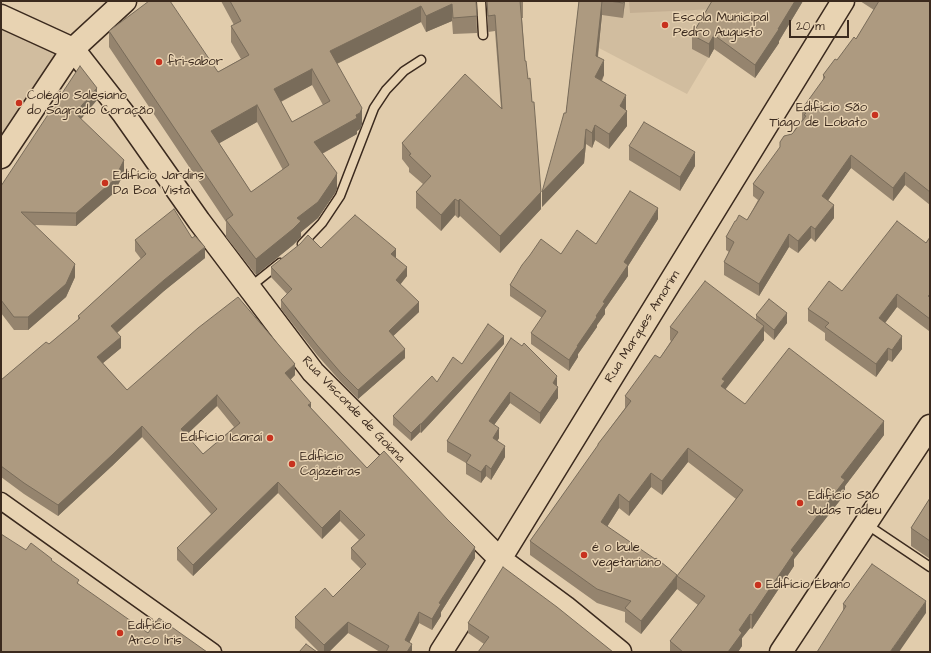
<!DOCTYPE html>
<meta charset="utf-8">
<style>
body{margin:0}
#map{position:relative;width:931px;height:653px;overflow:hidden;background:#e1ccac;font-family:"Architects Daughter",sans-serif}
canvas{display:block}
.frame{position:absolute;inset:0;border:2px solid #3b2a1e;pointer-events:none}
.scale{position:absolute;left:789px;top:20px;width:60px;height:18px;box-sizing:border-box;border:2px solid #3b2a1e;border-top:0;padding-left:5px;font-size:12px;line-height:14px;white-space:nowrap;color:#3b2a1e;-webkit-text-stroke:3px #e8d3b2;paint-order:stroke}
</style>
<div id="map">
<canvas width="931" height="653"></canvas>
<div class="frame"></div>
<div class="scale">20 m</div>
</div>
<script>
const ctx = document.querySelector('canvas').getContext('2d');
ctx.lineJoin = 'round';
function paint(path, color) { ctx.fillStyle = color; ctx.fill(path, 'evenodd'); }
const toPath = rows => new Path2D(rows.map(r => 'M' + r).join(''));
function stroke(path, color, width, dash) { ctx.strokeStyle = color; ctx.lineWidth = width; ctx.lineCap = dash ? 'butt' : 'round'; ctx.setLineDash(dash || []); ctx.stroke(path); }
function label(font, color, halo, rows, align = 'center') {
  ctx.font = font + ' "Architects Daughter",sans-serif'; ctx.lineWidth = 3; ctx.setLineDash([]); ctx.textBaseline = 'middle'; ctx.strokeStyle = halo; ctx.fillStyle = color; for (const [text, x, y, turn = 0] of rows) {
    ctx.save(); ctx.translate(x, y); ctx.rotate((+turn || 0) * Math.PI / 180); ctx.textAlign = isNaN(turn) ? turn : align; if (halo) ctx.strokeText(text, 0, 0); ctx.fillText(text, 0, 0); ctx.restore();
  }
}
const built = toPath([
 [604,1,742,1,687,94,599,48],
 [1,16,73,49,1,156]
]);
const green = toPath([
 [629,1,715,1,715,9,630,13]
]);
const lane = toPath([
 [481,1,483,35],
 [302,244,322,223,340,196,374,108,386,90,404,71,421,60],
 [250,287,280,263],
 [866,524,930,567]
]);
const street = toPath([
 [1,501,213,652]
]);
const secondary = toPath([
 [1,16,73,49,123,113,199,221,313,372,500,559,565,607,620,652],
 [1,157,73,49,125,1],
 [441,652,500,559,843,1],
 [781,652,930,426]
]);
const wall = toPath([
 [221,1,476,1,477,33,453,34,452,21,426,32,421,22,337,64,362,125,360,129,357,131,357,134,322,154,337,189,335,193,318,218,301,232,301,237,293,245,256,275,226,237,226,222,109,47,109,31,218,72,241,59,231,42,231,26,234,25],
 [312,85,323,105,292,122,281,102],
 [257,122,283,170,251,192,219,143],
 [487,1,523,1,523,18,522,18,525,61,532,102,541,209,500,253,460,216,458,218,455,215,441,231,416,208,416,192,423,184,409,172,409,168,402,159,402,143,501,108,495,31,488,32],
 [579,1,625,1,623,18,602,15,598,57,604,75,602,81,626,110,627,126,609,149,595,140,592,148,586,144,584,163,542,207,566,113],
 [712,1,803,1,779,41,779,43,755,78,714,49,709,58,692,49,692,35],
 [860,1,930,1,930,205,905,185,893,201,851,168,828,200,834,218,815,242,811,238,798,253,789,247,759,296,724,275,724,262,729,252,726,250,726,237,736,221,747,220,758,200,753,196,753,184,802,120,802,109,823,81,823,75,856,39,874,10],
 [97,100,81,119,124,173,114,193,76,226,35,225,75,277,66,297,28,330,14,330,1,313,1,186],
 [629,146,695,166,680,191,629,160],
 [658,219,628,266,628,276,605,309,605,314,597,325,597,327,578,354,578,357,569,371,531,344,531,333,542,318,510,296,510,285,561,254,596,244],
 [930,237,930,336,929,335,929,331,897,307,885,323,902,349,892,362,888,360,876,377,825,340,825,333,808,321,808,309,842,291,926,243],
 [135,240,205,258,164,291,117,333,121,348,103,363,127,390,295,375,290,380,311,408,367,468,475,558,441,612,441,616,432,630,419,623,409,643,412,652,380,652,348,633,329,652,319,652,295,628,295,617,333,597,361,569,351,559,351,548,359,540,340,521,322,539,278,493,193,576,177,560,177,548,211,514,142,437,112,466,58,516,24,494,1,477,1,380,49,344,78,320,78,316,141,259,135,251],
 [217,406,234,427,203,454,186,435],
 [321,248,396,258,407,276,400,284,419,312,393,336,405,358,358,399,341,382,317,355,281,309,281,300,287,294,271,277,271,267],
 [756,315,787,323,774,340,764,331,764,340,725,389,745,404,884,435,845,486,845,494,794,559,794,566,752,629,750,628,742,638,742,646,738,652,670,652,670,641,698,605,677,589,677,576,736,499,688,462,662,495,651,487,629,516,619,508,607,527,677,589,641,634,625,622,625,612,597,603,530,555,530,541,598,446,598,444,605,435,625,408,625,396,660,358,671,341,670,340,670,327,756,320],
 [511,338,557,386,558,398,540,424,510,403,494,425,499,438,497,441,505,457,491,480,486,476,481,483,466,474,466,463,447,452,447,441],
 [504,344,421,433,420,432,411,441,393,425,393,416,437,382],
 [930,498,930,559,911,546,911,528],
 [843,604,926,613,843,611],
 [557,607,484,644,468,633,468,623]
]);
const shadedWall = toPath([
 [602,1,602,15,596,71,596,56],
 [624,1,625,1,623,18],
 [795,1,803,1,779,41,779,43,755,78,755,65],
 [452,4,452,21,426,32,426,16],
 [421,6,421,22,330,67,330,51],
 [714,35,714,49,709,58,709,44],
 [604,60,604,75,595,92,595,77],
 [312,69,312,85,274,105,274,89],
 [97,88,97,100,75,126,75,113],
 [626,95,626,110,627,111,627,126,609,149,609,134,620,106],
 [257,105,257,122,211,148,211,131],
 [362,108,362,125,360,129,357,131,357,134,314,158,314,142,356,115],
 [595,125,595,140,592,148,592,133],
 [586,129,586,144,584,163,542,207,542,192],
 [695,152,695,166,680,191,680,177],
 [851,155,851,168,822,209,822,196],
 [124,160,124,173,114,193,76,226,76,213],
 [905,172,905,185,893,201,893,188],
 [337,173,337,189,335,193,318,218,301,232,301,237,293,245,256,275,256,259,297,218],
 [541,192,541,209,500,253,500,236],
 [455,199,455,215,441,231,441,215],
 [460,199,460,216,458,218,458,201],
 [834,205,834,218,815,242,815,229],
 [658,208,658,219,628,266,628,276,605,309,605,314,597,325,597,327,578,354,578,357,569,371,569,360,577,346,596,316,603,302,624,262],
 [811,226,811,238,798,253,798,241],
 [789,234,789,247,759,296,759,284],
 [205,247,205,258,164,291,111,338,111,326,164,280],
 [396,249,396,259,391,254],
 [75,264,75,277,66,297,28,330,28,317],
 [407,267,407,276,396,290,396,280],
 [897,294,897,307,879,331,879,318],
 [419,302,419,312,389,340,389,331],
 [787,313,787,323,774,340,774,330],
 [764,326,764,340,725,390,721,386,722,379],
 [504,336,504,344,421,433,421,424],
 [902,336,902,349,892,362,892,350],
 [121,337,121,348,97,368,97,357],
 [888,348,888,360,876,377,876,364],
 [405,349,405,358,358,399,358,390],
 [295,364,295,375,285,385,285,373],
 [557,376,557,387,553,383],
 [558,387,558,398,540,424,540,413],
 [510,392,510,403,489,432,489,421],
 [217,395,217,406,181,440,181,429],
 [311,403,311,414,308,405],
 [884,421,884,435,845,486,845,494,794,559,794,566,752,629,752,615,791,550,841,477],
 [420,424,420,432,411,441,411,433],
 [142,426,142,437,112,466,58,516,58,505],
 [499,428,499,438,493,449,493,438],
 [505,446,505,457,491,480,491,469],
 [688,448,688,462,662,495,662,481],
 [486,465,486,476,481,483,481,472],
 [651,473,651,487,629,516,629,502],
 [278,482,278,493,193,576,193,565],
 [619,494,619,508,601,536,601,522],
 [340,510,340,521,322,539,322,528],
 [475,547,475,558,441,612,441,616,432,630,432,619,439,603],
 [677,575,677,589,641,634,641,621],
 [926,601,926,613,899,652,890,652],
 [419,612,419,623,405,651,405,640],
 [750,614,750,628,742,638,742,646,738,652,728,652,739,630],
 [348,622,348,633,329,652,324,652,324,645],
 [412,644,412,652,407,652]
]);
const building = toPath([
 [149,1,170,1,218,72,249,55,231,26,241,21,230,1,476,1,477,16,453,18,452,4,426,16,421,6,330,51,362,108,360,113,356,115,357,118,314,142,337,173,335,177,318,202,297,218,301,221,293,229,256,259,226,220,233,215,109,31,149,1],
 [312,69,330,101,292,122,274,89,312,69],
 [257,105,289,165,251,192,211,131,257,105],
 [487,1,523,1,520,1,525,61,526,61,528,79,530,78,532,102,534,102,541,192,500,236,460,199,458,201,455,199,441,215,416,192,431,176,409,155,411,154,402,143,465,74,502,109,495,15,488,16,487,1],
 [579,1,602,1,596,56,604,60,595,77,626,95,620,106,627,111,609,134,595,125,592,133,586,129,584,148,542,192,564,113,566,113,579,1],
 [609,1,624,1,623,3,609,1],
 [712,1,795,1,778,29,779,29,755,65,714,35,709,44,692,35,712,1],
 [879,1,930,1,930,192,905,172,893,188,851,155,822,196,834,205,815,229,811,226,798,241,789,234,759,284,724,262,734,242,726,237,735,221,736,221,739,215,747,220,764,192,753,184,780,147,780,142,784,136,792,134,806,116,804,115,806,113,802,109,825,77,823,75,835,59,837,60,854,37,856,39,879,1],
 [80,66,97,88,75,113,124,160,114,180,76,213,21,212,75,264,66,284,28,317,14,317,1,300,1,186,80,66],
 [644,122,695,152,680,177,629,146,644,122],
 [630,191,658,208,624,262,628,265,603,302,605,303,596,316,597,317,577,346,578,346,569,360,531,333,546,311,510,285,522,265,530,255,541,239,561,254,577,230,596,244,630,191],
 [174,209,192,238,195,236,205,247,164,280,111,326,121,337,97,357,127,390,198,328,238,297,295,364,285,373,311,403,308,405,367,468,384,451,447,519,475,547,439,603,441,604,432,619,419,612,405,640,412,644,407,652,386,652,389,646,348,622,324,645,295,617,325,588,333,597,366,564,351,548,365,535,340,510,322,528,278,482,193,565,177,548,217,509,142,426,112,455,58,505,24,483,1,466,1,380,46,342,49,344,80,318,78,316,146,254,135,240,174,209],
 [217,395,240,423,203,454,181,429,217,395],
 [355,215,396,249,391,254,407,267,396,280,419,302,389,331,405,349,358,390,341,373,317,345,281,300,292,289,271,267,300,244,308,235,321,248,355,215],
 [897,221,926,243,930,237,930,295,928,296,930,297,930,319,897,294,879,318,902,336,892,350,888,348,876,364,825,327,829,323,808,309,829,281,842,291,897,221],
 [705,281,764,326,722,379,725,381,721,386,745,404,789,348,884,421,841,477,845,480,791,550,794,553,752,615,750,614,739,630,742,633,728,652,683,652,670,641,705,596,677,576,743,490,688,448,662,481,651,473,629,502,619,494,601,522,655,559,656,558,677,575,641,621,625,608,631,601,597,589,530,541,598,445,598,444,605,435,631,401,625,396,655,355,660,358,678,332,670,327,705,281],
 [769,299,787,313,774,330,756,315,769,299],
 [488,324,504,336,421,424,420,424,411,433,393,416,432,376,437,382,453,357,462,364,488,324],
 [511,338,522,346,524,343,557,376,553,383,558,387,540,413,510,392,489,421,499,428,493,438,505,446,491,469,486,465,481,472,466,463,471,455,447,441,511,338],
 [930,498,930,541,911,528,930,498],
 [1,534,26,550,31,543,52,559,51,560,79,580,77,583,148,633,159,618,207,652,1,652,1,534],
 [872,564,926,601,890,652,817,652,846,606,843,604,872,564],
 [503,567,557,607,613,652,478,652,489,637,468,623,503,567],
 [306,644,317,652,299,652,306,644]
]);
const markers = [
 [665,25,4,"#c8321e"],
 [159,62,4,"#c8321e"],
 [19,103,4,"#c8321e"],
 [875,115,4,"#c8321e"],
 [105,183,4,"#c8321e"],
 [270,438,4,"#c8321e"],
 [292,464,4,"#c8321e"],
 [800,503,4,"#c8321e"],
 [584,555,4,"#c8321e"],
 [758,585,4,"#c8321e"],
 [120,633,4,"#c8321e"]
];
const poiNames = [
 ["Escola Municipal",673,18],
 ["Pedro Augusto",673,33],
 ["fri-sabor",167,62],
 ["Colégio Salesiano",27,96],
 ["do Sagrado Coração",27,111],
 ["Edifício São",867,108,"right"],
 ["Tiago de Lobato",867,123,"right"],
 ["Edifício Jardins",113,176],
 ["Da Boa Vista",113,191],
 ["Edifício Icaraí",262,438,"right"],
 ["Edifício",300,457],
 ["Cajazeiras",300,472],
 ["Edifício São",808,496],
 ["Judas Tadeu",808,511],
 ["é o bule",592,548],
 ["vegetariano",592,563],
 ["Edifício Ébano",766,585],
 ["Edifício",128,626],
 ["Arco Íris",128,641]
];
const streetNames = [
 ["Rua Marques Amorim",643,327,-58],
 ["Rua Visconde de Goiana",353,410,46]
];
paint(built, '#d1bd9f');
paint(green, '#c3ae92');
stroke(lane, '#3b2a1e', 11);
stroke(street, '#3b2a1e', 19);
stroke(secondary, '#3b2a1e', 25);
stroke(lane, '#e8d3b2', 8);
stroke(street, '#e8d3b2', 16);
stroke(secondary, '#e8d3b2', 22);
paint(wall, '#95846e');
paint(shadedWall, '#796c5a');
paint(building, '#ad9a80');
stroke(building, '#796c5a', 1);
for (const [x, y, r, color] of markers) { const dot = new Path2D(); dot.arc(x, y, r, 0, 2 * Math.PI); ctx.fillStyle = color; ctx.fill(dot); stroke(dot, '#e8d3b2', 1.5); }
label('13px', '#3b2a1e', '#e8d3b2', poiNames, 'left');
label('13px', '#3b2a1e', '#e8d3b2', streetNames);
</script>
